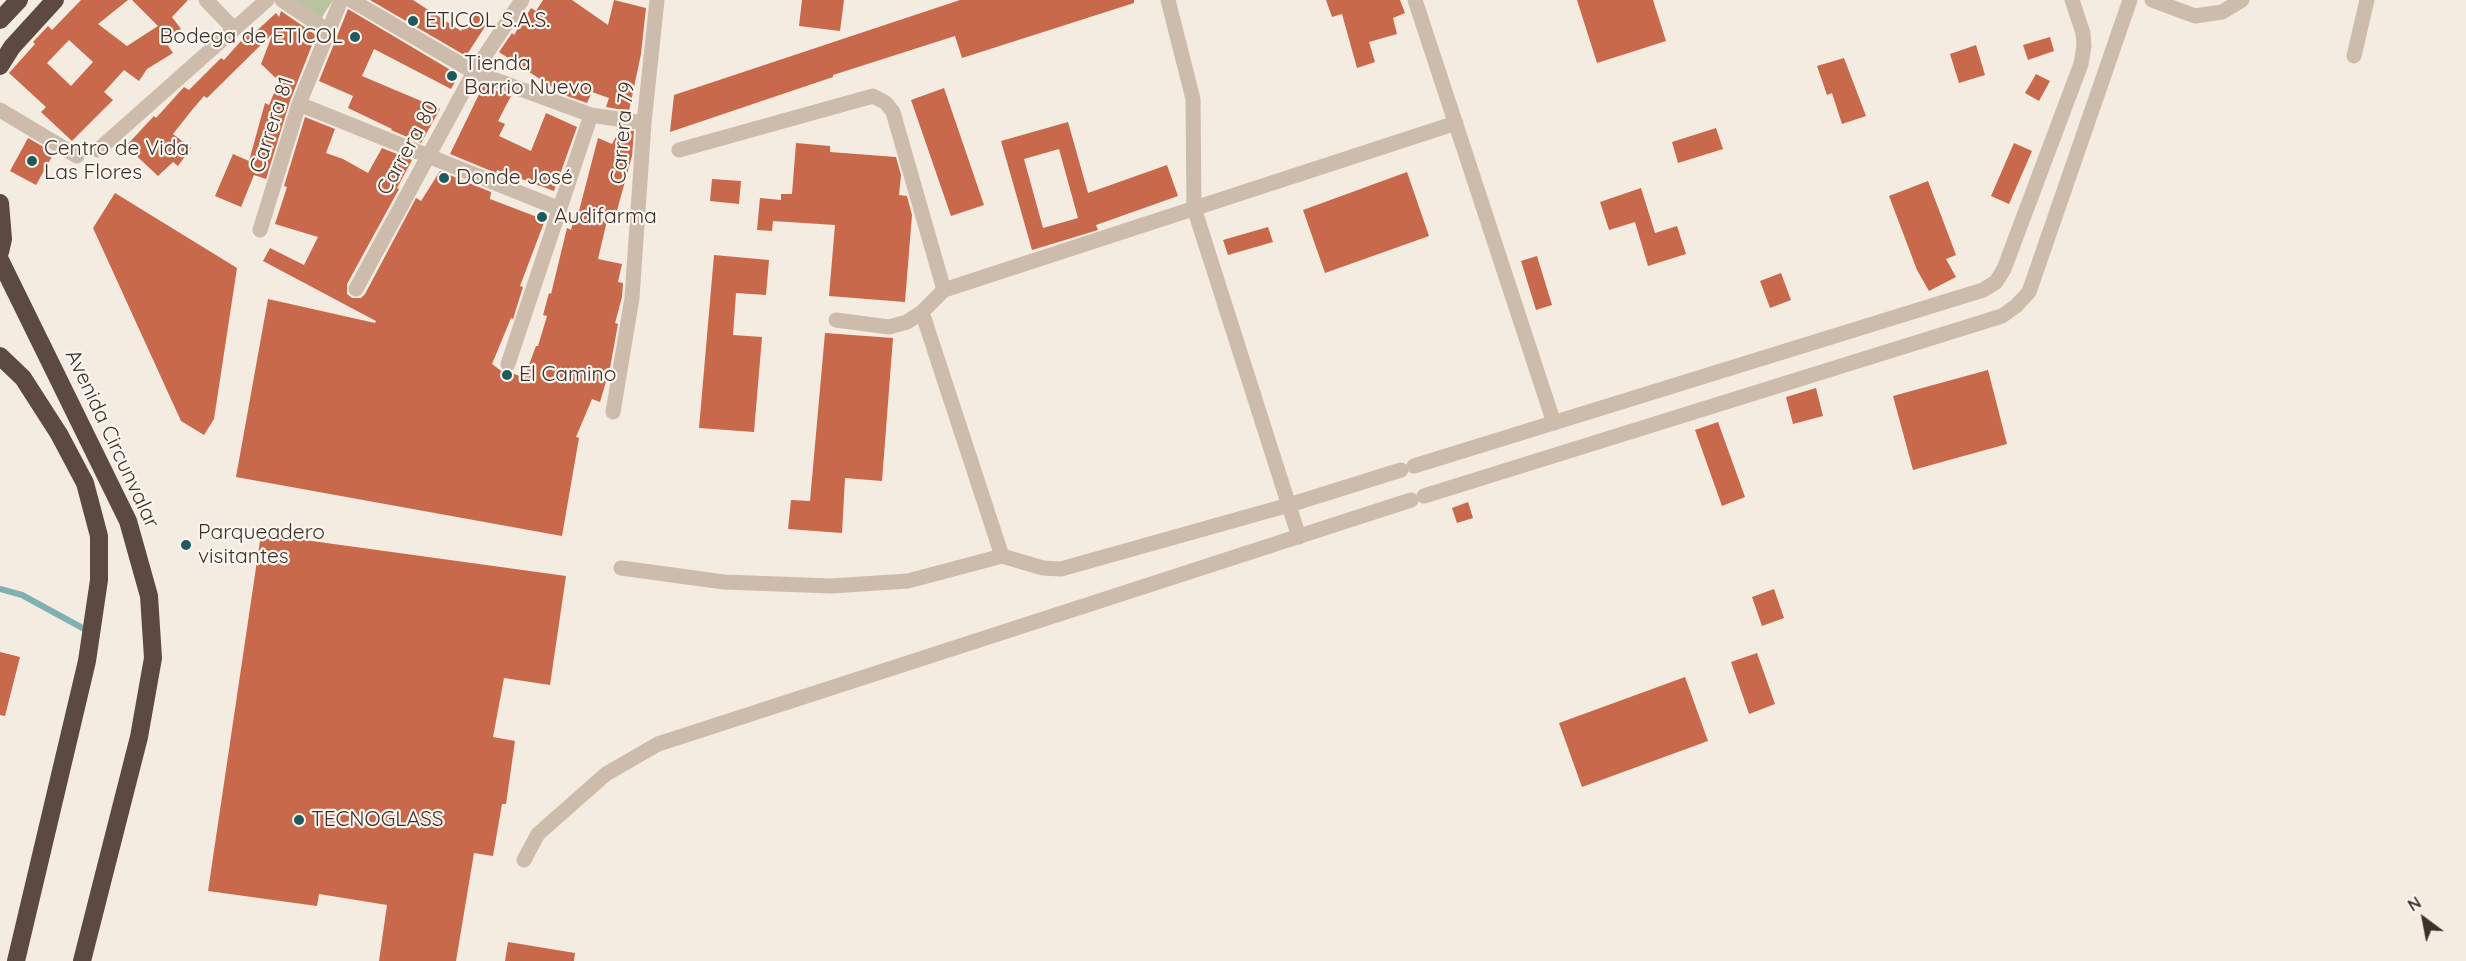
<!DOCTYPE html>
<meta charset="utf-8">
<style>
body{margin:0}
#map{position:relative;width:2466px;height:961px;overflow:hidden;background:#f4ebe1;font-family:Quicksand,sans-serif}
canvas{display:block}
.north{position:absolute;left:2394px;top:889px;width:60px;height:60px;-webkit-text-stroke:4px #fbf5ee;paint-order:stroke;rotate:328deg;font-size:16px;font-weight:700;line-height:24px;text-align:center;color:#3b302b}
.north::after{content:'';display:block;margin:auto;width:21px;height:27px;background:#3b302b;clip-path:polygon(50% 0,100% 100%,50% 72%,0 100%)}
</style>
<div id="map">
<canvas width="2466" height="961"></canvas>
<div class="north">N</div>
</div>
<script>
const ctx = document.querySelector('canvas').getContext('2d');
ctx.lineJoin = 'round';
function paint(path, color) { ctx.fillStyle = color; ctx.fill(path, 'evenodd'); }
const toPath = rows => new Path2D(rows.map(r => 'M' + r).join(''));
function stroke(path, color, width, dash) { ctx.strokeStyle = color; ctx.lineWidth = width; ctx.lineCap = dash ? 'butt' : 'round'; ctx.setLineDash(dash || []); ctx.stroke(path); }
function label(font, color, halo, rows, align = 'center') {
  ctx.font = font + ' Quicksand,sans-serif'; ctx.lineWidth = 4.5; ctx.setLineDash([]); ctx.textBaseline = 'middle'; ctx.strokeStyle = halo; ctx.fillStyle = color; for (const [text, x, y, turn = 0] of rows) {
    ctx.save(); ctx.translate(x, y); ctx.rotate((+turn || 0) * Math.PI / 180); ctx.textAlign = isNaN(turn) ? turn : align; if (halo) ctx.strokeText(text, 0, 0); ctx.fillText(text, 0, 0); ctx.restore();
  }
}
const green = toPath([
 [288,0,333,0,319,22]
]);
const stream = toPath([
 [0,589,22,595,88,631]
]);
const building = toPath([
 [81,0,128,0,98,24,127,46,158,26,132,0,188,0,172,17,181,29,165,41,173,53,147,69,139,81,124,70,104,92,113,100,72,141,41,112,46,107,9,73,35,44,33,42,48,26,52,30],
 [69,40,93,62,71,86,47,63],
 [370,0,413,0,461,31,474,13,488,22,466,56],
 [543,0,572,0,608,25,614,0,646,8,641,54,629,111,606,107,609,98,592,92,587,103,564,95,499,52,512,33,514,35,531,8,536,11],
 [802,0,844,0,840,31,799,26],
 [960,0,1134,0,1134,3,962,58,955,36,833,75,833,77,670,132,674,95],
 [1326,0,1400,0,1405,13,1393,18,1397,34,1369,42,1375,62,1357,68,1342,14,1332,17],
 [1577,0,1653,0,1666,41,1597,63],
 [348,9,459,75,451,89,374,49,362,76,440,109,421,143,391,130,392,129,348,108,353,96,319,81],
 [281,11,316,35,290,101,266,179,254,175,241,207,215,196,233,154,249,161,265,103,269,105,279,81,261,64,273,33,207,98,204,96,192,110,173,134,191,148,178,166,173,162,158,176,126,146,154,116,156,118,184,87,189,90,221,58,224,60,249,32,252,35,276,13,279,17],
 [2050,37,2054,51,2028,60,2023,45],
 [1976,45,1985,75,1959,83,1950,54],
 [1844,58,1866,116,1842,124,1832,93,1827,95,1817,66],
 [2036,74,2050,81,2039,101,2025,93],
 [483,86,511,96,498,121,505,124,499,136,531,151,546,113,577,127,554,191,497,170,496,173,450,154],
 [944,88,984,205,951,216,911,100],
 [305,117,335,129,326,153,343,159,368,173,382,148,412,160,397,188,399,189,347,284,347,294,352,298,361,298,365,294,416,198,421,201,440,171,491,192,490,199,545,220,520,286,523,287,513,319,511,318,492,364,504,373,512,373,524,378,536,346,538,346,547,316,543,315,549,293,551,294,567,228,571,230,576,210,579,211,598,138,612,144,619,131,616,129,634,131,632,156,616,214,609,212,598,259,622,264,618,282,623,283,622,297,615,323,618,324,610,368,600,402,592,399,576,437,579,438,562,536,236,477,268,299,375,323,376,321,263,261,270,248,304,265,318,237,275,224,287,187,284,186],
 [1068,122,1088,193,1167,165,1178,196,1096,225,1098,230,1032,250,1001,141],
 [1059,149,1078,218,1043,228,1024,159],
 [1716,128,1723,149,1678,163,1672,142],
 [28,138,54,153,36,185,10,171],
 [796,143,830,146,830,152,896,157,901,175,899,195,907,196,912,215,905,302,829,296,835,225,773,221,772,231,757,230,760,198,781,200,781,194,792,194],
 [2014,143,2032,151,2009,204,1991,196],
 [1407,172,1429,236,1325,273,1303,210],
 [712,179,741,181,739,204,710,201],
 [1928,181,1956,255,1946,259,1956,277,1929,291,1917,270,1889,196],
 [1641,188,1655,233,1677,226,1686,254,1648,266,1635,222,1609,230,1600,202],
 [115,193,237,268,214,419,204,435,181,421,93,228],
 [1268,227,1273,242,1228,255,1223,240],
 [714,255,769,260,766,295,736,293,733,335,762,337,754,432,699,428],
 [1537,256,1552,305,1536,310,1521,261],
 [1781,273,1791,300,1770,308,1760,281],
 [825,333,893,338,882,481,845,478,842,533,788,529,791,500,810,501],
 [1988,370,2007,444,1913,470,1893,396],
 [1816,388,1823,416,1793,424,1786,397],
 [1718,422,1745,497,1722,506,1695,430],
 [1468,502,1473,518,1457,523,1452,508],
 [261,534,566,576,550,685,504,678,493,737,515,741,506,804,502,804,493,856,474,853,456,961,379,961,387,905,319,894,317,906,208,891],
 [1774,589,1784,618,1762,626,1752,597],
 [0,652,20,657,5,716,0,715],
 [1757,653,1775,704,1749,714,1731,662],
 [1685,677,1708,741,1582,787,1559,723],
 [508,942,575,953,574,961,505,961]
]);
const street = toPath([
 [206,0,234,29],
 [282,0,328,31],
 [351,0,474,72,591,115,644,123],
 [1168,0,1193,99,1194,208,1299,537],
 [1415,0,1554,423],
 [2152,0,2195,16,2222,12,2242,0],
 [2354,56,2367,0],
 [299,104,560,209],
 [0,110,77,156],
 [98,150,267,0],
 [679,150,873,96,886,103,893,112,944,290],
 [260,230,299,104,341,0],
 [356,289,474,72,522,0],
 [922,312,1002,556],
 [836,320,889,327,907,322,922,312,944,290,1456,123],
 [508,364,591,115],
 [613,412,632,298,644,123,657,0],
 [1414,466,1983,290,1996,282,2004,269,2081,64,2084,46,2083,33,2072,0],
 [1424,496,2002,316,2016,306,2029,292,2130,0],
 [621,568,724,582,831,586,908,581,1002,556,1043,568,1061,569,1289,505,1401,470],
 [524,860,538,834,606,774,658,744,1411,500]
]);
const highway = toPath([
 [0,20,19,0],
 [0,66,12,47,55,0],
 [0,203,3,239,0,252],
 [0,260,128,521,149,596,153,658,139,737,82,961],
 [0,356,23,378,59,434,85,483,99,536,99,580,87,661,16,961]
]);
const markers = [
 [413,21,6,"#1f5a5e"],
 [355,37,6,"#1f5a5e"],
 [452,76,6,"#1f5a5e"],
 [32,161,6,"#1f5a5e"],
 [444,178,6,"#1f5a5e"],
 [542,217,6,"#1f5a5e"],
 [507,375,6,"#1f5a5e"],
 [186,545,6,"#1f5a5e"],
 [299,820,6,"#1f5a5e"]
];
const poiNames = [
 ["ETICOL S.A.S.",425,21],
 ["Bodega de ETICOL",343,37,"right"],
 ["Tienda",464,64],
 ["Barrio Nuevo",464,88],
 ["Centro de Vida",44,149],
 ["Las Flores",44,173],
 ["Donde José",456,178],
 ["Audifarma",554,217],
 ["El Camino",519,375],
 ["Parqueadero",198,533],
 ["visitantes",198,557],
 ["TECNOGLASS",311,820]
];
const streetNames = [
 ["Carrera 81",272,125,-72],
 ["Carrera 79",623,133,-85],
 ["Carrera 80",408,148,-61],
 ["Avenida Circunvalar",112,439,65]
];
paint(green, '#b8c4a0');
stroke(stream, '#7fb0b2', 6);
paint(building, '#c8694b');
stroke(street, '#cdbbac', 15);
stroke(highway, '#5c4a42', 18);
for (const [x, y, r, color] of markers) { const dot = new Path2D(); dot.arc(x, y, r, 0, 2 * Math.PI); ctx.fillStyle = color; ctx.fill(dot); stroke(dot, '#fbf5ee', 2); }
label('21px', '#3b302b', '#fbf5ee', poiNames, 'left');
label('21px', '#3b302b', '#fbf5ee', streetNames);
</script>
